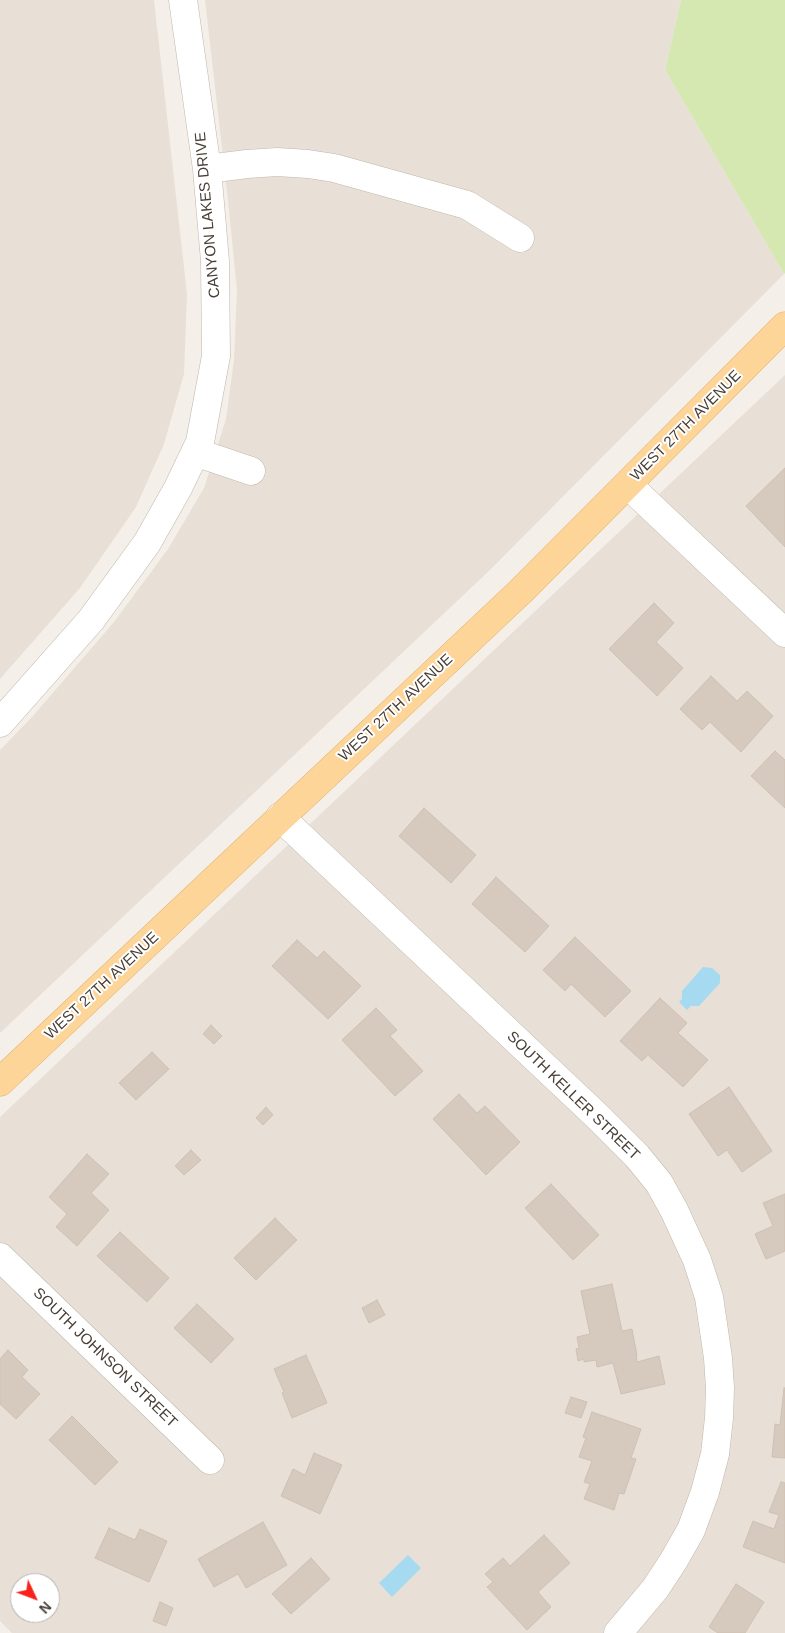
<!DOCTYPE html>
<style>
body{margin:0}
#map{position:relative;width:785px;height:1633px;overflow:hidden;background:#f4efe9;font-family:Arial,sans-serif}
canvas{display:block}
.north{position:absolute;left:10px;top:1573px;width:50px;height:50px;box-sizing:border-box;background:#fff;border:1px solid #b6b2af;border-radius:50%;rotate:133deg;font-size:14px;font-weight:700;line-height:20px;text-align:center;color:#483f37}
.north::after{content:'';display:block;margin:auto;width:18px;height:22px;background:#f8221b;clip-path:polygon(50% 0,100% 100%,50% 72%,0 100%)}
</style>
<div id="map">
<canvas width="785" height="1633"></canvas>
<div class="north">N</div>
</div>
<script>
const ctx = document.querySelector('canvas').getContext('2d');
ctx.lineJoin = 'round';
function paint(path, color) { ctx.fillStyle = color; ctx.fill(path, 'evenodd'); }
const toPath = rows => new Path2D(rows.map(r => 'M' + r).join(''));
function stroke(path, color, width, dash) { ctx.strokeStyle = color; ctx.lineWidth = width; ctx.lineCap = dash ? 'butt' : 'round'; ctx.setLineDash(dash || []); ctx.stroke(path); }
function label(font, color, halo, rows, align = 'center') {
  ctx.font = font + ' Arial,sans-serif'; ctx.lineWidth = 4; ctx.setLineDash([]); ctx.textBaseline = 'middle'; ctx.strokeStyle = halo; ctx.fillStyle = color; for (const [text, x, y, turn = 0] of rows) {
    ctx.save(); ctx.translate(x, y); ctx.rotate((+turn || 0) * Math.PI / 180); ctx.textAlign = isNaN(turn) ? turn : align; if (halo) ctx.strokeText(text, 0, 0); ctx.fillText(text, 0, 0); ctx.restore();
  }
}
const residential = toPath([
 [0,0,154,0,187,294,184,374,164,444,136,507,80,588,0,679],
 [205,0,681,0,665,70,784,274,490,570,0,1033,0,750,32,717,114,622,168,549,204,488,226,419,234,360,237,290,228,200],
 [785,375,785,1633,12,1633,0,1621,0,1117],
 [20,1583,50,1583,50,1613,20,1613]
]);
const green = toPath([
 [681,0,785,0,785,273,784,274,665,70]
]);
const water = toPath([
 [703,967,712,968,720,975,720,983,699,1006,691,1006,687,1010,679,1002,682,999,682,991],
 [408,1555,421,1568,392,1597,379,1583]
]);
const building = toPath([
 [785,468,785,547,746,506,785,468],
 [654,603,674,623,656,642,683,668,657,696,609,649,654,603],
 [711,676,737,701,747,691,773,716,741,752,710,722,702,730,680,709,711,676],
 [775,751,785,760,785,808,751,776,775,751],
 [424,808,476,855,451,883,399,836,424,808],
 [496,877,549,926,525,952,472,904,496,877],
 [575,937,631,991,605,1017,571,984,565,991,543,970,575,937],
 [297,940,317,958,324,951,361,986,328,1019,272,966,297,940],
 [660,998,687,1023,678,1033,708,1060,683,1087,648,1055,642,1061,620,1041,660,998],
 [376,1008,397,1030,390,1036,423,1071,395,1096,342,1040,376,1008],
 [211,1025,222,1036,214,1044,203,1034,211,1025],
 [152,1052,169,1069,136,1100,119,1083,152,1052],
 [729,1087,772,1151,742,1172,727,1150,718,1156,689,1114,729,1087],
 [459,1094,477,1113,485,1106,520,1142,486,1175,433,1119,459,1094],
 [266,1107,273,1115,263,1125,256,1118,266,1107],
 [191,1150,201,1160,184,1175,175,1166,191,1150],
 [87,1154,109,1174,91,1193,109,1210,77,1246,56,1227,67,1214,49,1197,87,1154],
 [551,1184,599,1235,573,1260,525,1208,551,1184],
 [785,1194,785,1251,766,1259,755,1234,773,1226,763,1203,785,1194],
 [275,1218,297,1240,256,1280,234,1258,275,1218],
 [120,1232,169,1278,147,1302,97,1256,120,1232],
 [612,1284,622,1331,632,1329,637,1355,636,1355,637,1362,659,1356,665,1384,621,1394,613,1363,597,1367,596,1360,584,1362,584,1359,578,1361,576,1349,579,1348,577,1337,590,1334,581,1291,612,1284],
 [377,1300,385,1315,369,1323,362,1308,377,1300],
 [197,1304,234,1339,211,1363,174,1328,197,1304],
 [8,1350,28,1370,22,1377,40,1394,16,1419,0,1404,0,1359,8,1350],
 [306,1355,327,1403,292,1418,282,1393,284,1392,274,1369,306,1355],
 [784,1388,785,1388,785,1458,772,1457,775,1424,780,1425,784,1388],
 [571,1397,587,1402,581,1418,565,1413,571,1397],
 [592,1412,641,1429,631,1458,636,1459,624,1494,619,1493,614,1510,584,1499,590,1484,584,1482,592,1461,579,1457,586,1438,583,1437,592,1412],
 [72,1416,118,1462,95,1485,49,1440,72,1416],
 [314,1453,342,1465,320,1514,281,1496,293,1469,305,1475,314,1453],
 [781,1482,785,1483,785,1563,743,1547,753,1521,774,1529,779,1515,769,1512,781,1482],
 [263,1522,287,1565,246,1588,238,1574,214,1587,198,1559,263,1522],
 [109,1528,135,1540,140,1529,167,1541,149,1582,95,1558,109,1528],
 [544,1535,570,1563,538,1592,551,1607,527,1630,487,1587,493,1582,485,1574,503,1558,510,1566,544,1535],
 [311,1558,330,1579,291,1614,272,1594,311,1558],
 [736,1584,764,1602,745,1633,718,1633,709,1627,736,1584],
 [160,1602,173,1608,166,1626,153,1621,160,1602]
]);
const minor = toPath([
 [207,169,247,164,277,162,308,164,334,168,467,205,520,238],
 [195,452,251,471],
 [628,485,785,633],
 [0,723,91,620,147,543,178,488,200,442,216,356,215,261,207,169,183,0],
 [280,817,597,1116,637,1156,659,1183,674,1210,697,1260,709,1297,718,1358,720,1388,719,1418,715,1454,705,1492,691,1530,674,1560,655,1589,618,1633],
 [0,1257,210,1460]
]);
const major = toPath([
 [0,1082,521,591,785,326]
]);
const streetNames = [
 ["CANYON LAKES DRIVE",208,215,-95],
 ["WEST 27TH AVENUE",686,426,-45],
 ["WEST 27TH AVENUE",396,708,-43],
 ["WEST 27TH AVENUE",102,986,-43],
 ["SOUTH KELLER STREET",573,1096,44],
 ["SOUTH JOHNSON STREET",105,1358,44]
];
paint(residential, '#e8e0d7');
paint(green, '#d6e8b2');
paint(water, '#a6daf0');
paint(building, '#d6cabe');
stroke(building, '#d0c1b1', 1);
stroke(minor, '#c0b6ab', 29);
stroke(major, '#e3af67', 29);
stroke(minor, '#fff', 28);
stroke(major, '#fdd598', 28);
label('15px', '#483f37', '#fff', streetNames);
</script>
